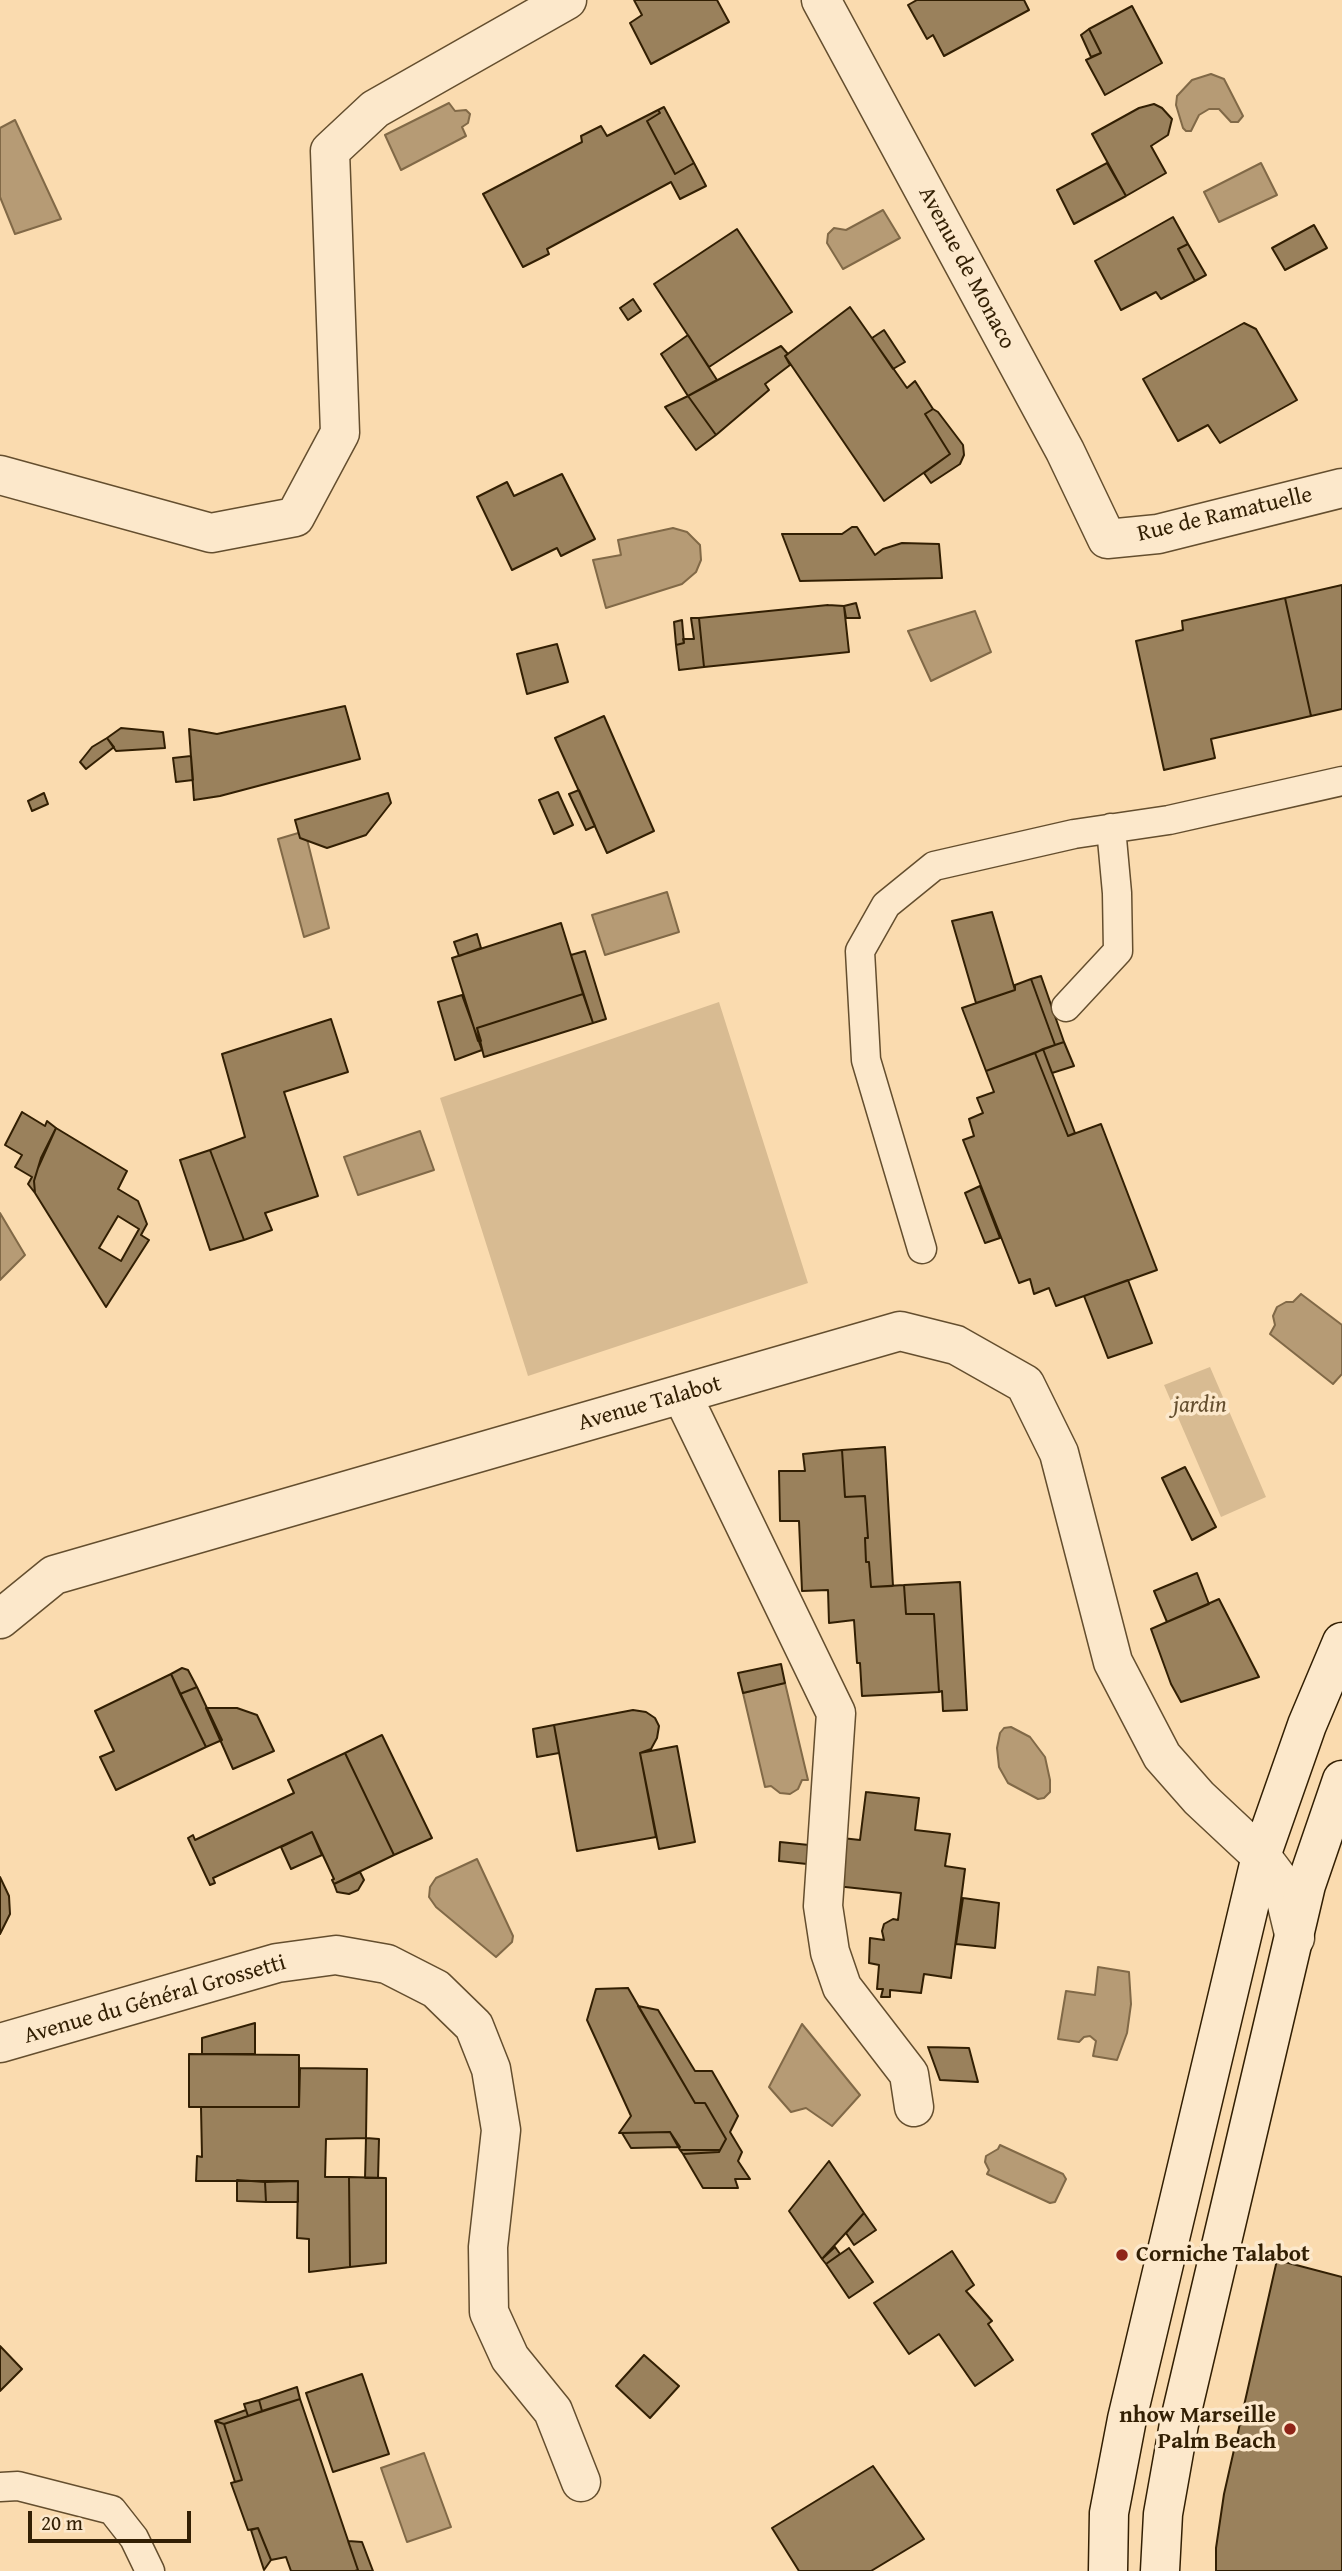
<!DOCTYPE html>
<meta charset="utf-8">
<style>
body{margin:0}
#map{position:relative;width:1342px;height:2571px;overflow:hidden;background:#fadbaf;font-family:"Gentium Book Plus",serif}
canvas{display:block}
.scale{position:absolute;left:28px;top:2511px;width:163px;height:32px;box-sizing:border-box;border:4px solid #321f03;border-top:0;padding-left:9px;font-size:21px;line-height:24px;white-space:nowrap;color:#321f03;-webkit-text-stroke:5px #fce8cb;paint-order:stroke}
</style>
<div id="map">
<canvas width="1342" height="2571"></canvas>
<div class="scale">20 m</div>
</div>
<script>
const ctx = document.querySelector('canvas').getContext('2d');
ctx.lineJoin = 'round';
function paint(path, color) { ctx.fillStyle = color; ctx.fill(path, 'evenodd'); }
const toPath = rows => new Path2D(rows.map(r => 'M' + r).join(''));
function stroke(path, color, width, dash) { ctx.strokeStyle = color; ctx.lineWidth = width; ctx.lineCap = dash ? 'butt' : 'round'; ctx.setLineDash(dash || []); ctx.stroke(path); }
function label(font, color, halo, rows, align = 'center') {
  ctx.font = font + ' "Gentium Book Plus",serif'; ctx.lineWidth = 7; ctx.setLineDash([]); ctx.textBaseline = 'middle'; ctx.strokeStyle = halo; ctx.fillStyle = color; for (const [text, x, y, turn = 0] of rows) {
    ctx.save(); ctx.translate(x, y); ctx.rotate((+turn || 0) * Math.PI / 180); ctx.textAlign = isNaN(turn) ? turn : align; if (halo) ctx.strokeText(text, 0, 0); ctx.fillText(text, 0, 0); ctx.restore();
  }
}
const green = toPath([
 [719,1002,808,1283,528,1376,440,1098],
 [1210,1367,1266,1497,1221,1517,1164,1385]
]);
const water = toPath([
 [1211,74,1224,79,1243,116,1238,122,1231,122,1219,109,1209,109,1199,115,1191,131,1186,131,1183,128,1176,105,1177,96,1192,80,1211,74],
 [449,103,455,111,466,110,470,114,468,123,462,127,466,136,401,170,385,135,449,103],
 [15,120,61,219,15,234,0,197,0,128,15,120],
 [1261,163,1277,195,1219,222,1204,192,1261,163],
 [883,210,900,238,843,269,827,243,828,234,834,228,846,230,883,210],
 [673,528,687,532,700,545,701,560,696,572,682,584,606,608,593,560,621,555,618,540,673,528],
 [975,611,991,652,931,681,908,631,975,611],
 [305,831,329,928,304,937,278,839,305,831],
 [667,892,679,932,605,955,592,915,667,892],
 [420,1131,434,1170,358,1195,344,1157,420,1131],
 [0,1213,25,1255,0,1280,0,1213],
 [1301,1294,1342,1325,1342,1374,1333,1384,1270,1334,1275,1325,1273,1316,1277,1307,1286,1302,1293,1302,1301,1294],
 [785,1683,808,1780,802,1780,798,1789,790,1794,780,1793,771,1786,765,1787,743,1693,785,1683],
 [1011,1727,1030,1737,1045,1757,1050,1780,1050,1792,1044,1798,1038,1799,1008,1783,999,1767,997,1748,1000,1733,1004,1728,1011,1727],
 [477,1859,513,1936,512,1942,496,1957,436,1907,429,1897,430,1887,436,1878,477,1859],
 [1098,1967,1129,1972,1131,2004,1127,2033,1117,2060,1093,2056,1096,2041,1090,2036,1084,2037,1079,2042,1058,2039,1066,1991,1095,1995,1098,1967],
 [802,2024,860,2095,832,2126,806,2108,791,2112,769,2087,802,2024],
 [1000,2145,1063,2174,1066,2179,1055,2202,1050,2203,987,2174,989,2170,985,2162,986,2156,998,2149,1000,2145],
 [424,2453,451,2527,407,2542,381,2468,424,2453]
]);
const building = toPath([
 [634,0,717,0,729,22,651,64,630,23,642,15,634,0],
 [917,0,1024,0,1029,10,944,56,933,35,927,39,908,5,917,0],
 [1132,6,1162,63,1105,95,1086,60,1101,53,1089,29,1132,6],
 [1089,29,1101,53,1091,57,1081,35,1089,29],
 [1154,104,1162,108,1172,119,1168,135,1151,146,1166,173,1126,196,1092,134,1139,108,1154,104],
 [664,107,694,163,675,174,647,121,660,113,658,110,664,107],
 [658,110,660,113,647,121,675,174,694,163,706,186,680,199,671,182,547,249,549,254,523,267,483,194,582,142,581,136,601,126,607,136,658,110],
 [1107,163,1126,196,1074,224,1057,190,1107,163],
 [1173,217,1188,244,1178,249,1195,281,1161,299,1156,292,1121,310,1095,261,1173,217],
 [1314,225,1327,248,1285,270,1272,248,1314,225],
 [737,229,792,312,709,367,654,284,737,229],
 [1188,244,1206,275,1195,281,1178,249,1188,244],
 [633,299,641,311,628,320,620,308,633,299],
 [850,307,907,388,915,381,933,409,925,414,950,454,884,501,785,356,850,307],
 [1244,323,1256,329,1297,400,1220,443,1208,425,1178,441,1143,379,1244,323],
 [884,330,905,362,893,369,872,338,884,330],
 [688,335,717,380,688,396,661,354,688,335],
 [781,346,788,354,785,356,790,365,765,384,769,390,716,435,688,396,781,346],
 [688,396,716,435,696,450,665,407,688,396],
 [933,409,938,412,963,445,964,455,960,464,931,483,924,473,950,454,925,414,933,409],
 [562,474,595,539,561,556,557,548,512,570,477,497,507,482,514,496,562,474],
 [852,527,857,527,875,555,883,549,902,543,939,544,942,578,800,581,782,534,842,534,852,527],
 [1342,585,1342,709,1311,716,1285,598,1342,585],
 [1285,598,1311,716,1211,739,1215,758,1164,770,1136,641,1183,630,1182,621,1285,598],
 [856,603,860,618,846,618,844,606,856,603],
 [828,605,844,606,849,652,704,667,699,618,828,605],
 [691,618,699,618,704,667,679,670,676,645,684,643,683,639,694,639,691,618],
 [682,620,684,643,676,645,674,622,682,620],
 [557,644,568,682,527,694,517,654,557,644],
 [345,706,360,759,220,796,194,800,189,729,217,734,345,706],
 [604,716,654,831,607,853,555,738,604,716],
 [121,728,163,732,165,748,116,751,107,738,121,728],
 [107,738,114,747,86,769,80,762,92,747,107,738],
 [191,756,193,780,176,782,173,758,191,756],
 [579,790,595,826,586,830,569,794,579,790],
 [558,792,573,825,554,834,539,800,558,792],
 [44,793,48,804,32,811,28,801,44,793],
 [388,793,391,803,366,835,327,848,300,838,295,820,388,793],
 [992,912,1015,990,976,1003,952,921,992,912],
 [561,923,583,994,477,1028,481,1041,478,1041,452,958,561,923],
 [477,934,481,948,459,956,454,942,477,934],
 [585,951,606,1019,593,1023,571,955,585,951],
 [1041,976,1064,1042,1055,1045,1031,979,1041,976],
 [1031,979,1055,1045,986,1071,962,1008,1015,990,1015,985,1031,979],
 [583,994,593,1023,484,1057,477,1028,583,994],
 [462,995,482,1050,455,1060,438,1002,462,995],
 [331,1019,348,1072,284,1092,318,1196,265,1213,272,1230,244,1240,210,1150,245,1137,222,1054,331,1019],
 [1064,1042,1074,1066,1052,1073,1043,1049,1064,1042],
 [1043,1049,1075,1133,1068,1136,1035,1053,1043,1049],
 [1035,1053,1068,1136,1101,1124,1157,1270,1056,1306,1049,1288,1034,1294,1030,1279,1019,1283,963,1140,974,1136,969,1119,983,1113,977,1098,994,1092,986,1071,1035,1053],
 [22,1112,45,1126,47,1121,56,1128,41,1158,34,1181,35,1193,28,1184,32,1177,15,1167,22,1155,5,1145,22,1112],
 [56,1128,127,1171,118,1189,138,1201,147,1224,141,1235,149,1240,106,1307,35,1193,34,1181,38,1168,56,1128],
 [118,1216,139,1229,121,1261,99,1248,118,1216],
 [210,1150,244,1240,210,1250,180,1160,210,1150],
 [980,1186,1000,1238,985,1243,965,1193,980,1186],
 [1128,1280,1152,1343,1108,1358,1084,1296,1128,1280],
 [885,1447,893,1586,871,1587,869,1562,866,1562,865,1538,868,1538,865,1496,845,1497,842,1450,885,1447],
 [842,1450,845,1497,865,1496,868,1538,865,1538,866,1562,869,1562,871,1587,904,1585,906,1614,934,1614,939,1692,862,1696,860,1663,857,1663,854,1620,829,1623,828,1590,802,1591,799,1521,780,1521,779,1471,805,1471,803,1454,842,1450],
 [1185,1467,1216,1527,1192,1540,1162,1478,1185,1467],
 [1197,1573,1209,1604,1167,1622,1154,1591,1197,1573],
 [960,1582,967,1710,943,1711,942,1691,939,1692,934,1614,906,1614,904,1585,960,1582],
 [1219,1599,1259,1677,1181,1702,1171,1684,1151,1629,1219,1599],
 [781,1664,785,1683,743,1693,738,1673,781,1664],
 [182,1668,188,1670,197,1687,180,1694,171,1674,182,1668],
 [171,1674,206,1747,116,1790,100,1757,114,1751,95,1711,171,1674],
 [197,1687,222,1740,206,1747,180,1694,197,1687],
 [206,1708,237,1708,257,1715,274,1751,233,1769,206,1708],
 [633,1710,646,1712,655,1718,659,1726,657,1738,651,1749,640,1753,656,1837,577,1851,554,1725,633,1710],
 [554,1725,559,1753,537,1757,533,1729,554,1725],
 [382,1735,432,1838,394,1855,345,1753,382,1735],
 [677,1746,695,1842,659,1849,640,1753,677,1746],
 [345,1753,394,1855,334,1884,332,1880,334,1879,312,1832,213,1878,215,1883,210,1885,188,1838,193,1835,195,1840,294,1793,288,1780,345,1753],
 [866,1792,919,1798,915,1830,950,1834,945,1866,965,1869,951,1978,924,1974,921,1993,890,1990,890,1997,881,1997,883,1989,877,1989,879,1965,869,1963,870,1938,884,1940,882,1931,884,1924,893,1919,898,1920,901,1893,836,1886,842,1838,860,1840,866,1792],
 [312,1832,322,1855,291,1869,281,1847,312,1832],
 [780,1842,809,1845,807,1864,779,1861,780,1842],
 [360,1872,364,1880,358,1890,349,1894,337,1892,334,1884,360,1872],
 [0,1877,9,1896,10,1914,0,1934,0,1877],
 [963,1898,999,1903,995,1948,956,1944,963,1898],
 [628,1988,695,2103,705,2103,726,2139,720,2150,680,2150,670,2132,619,2133,631,2116,587,2020,596,1989,628,1988],
 [638,2006,658,2010,695,2071,712,2071,738,2116,730,2132,742,2152,738,2161,750,2179,735,2179,738,2188,703,2188,683,2154,719,2152,726,2139,705,2103,695,2103,638,2006],
 [255,2023,255,2054,202,2054,202,2038,255,2023],
 [928,2047,969,2048,978,2082,940,2080,928,2047],
 [189,2054,299,2055,299,2107,189,2107,189,2054],
 [300,2068,367,2069,366,2138,326,2139,325,2177,349,2177,350,2267,309,2272,309,2239,297,2238,298,2181,196,2181,197,2156,202,2157,201,2107,299,2107,300,2068],
 [670,2132,680,2147,631,2148,622,2133,670,2132],
 [366,2138,379,2139,378,2178,365,2178,366,2138],
 [680,2150,720,2150,719,2152,683,2154,680,2150],
 [829,2161,864,2213,822,2259,789,2211,829,2161],
 [349,2177,386,2178,386,2263,350,2267,349,2177],
 [237,2180,265,2182,266,2202,237,2201,237,2180],
 [298,2181,298,2202,266,2202,265,2182,298,2181],
 [864,2213,876,2230,854,2245,846,2233,864,2213],
 [835,2247,840,2254,826,2264,822,2259,835,2247],
 [849,2248,873,2282,849,2298,826,2264,849,2248],
 [952,2251,974,2285,966,2291,992,2321,988,2324,1013,2360,975,2386,939,2334,909,2354,874,2303,952,2251],
 [1277,2260,1342,2277,1342,2571,1216,2571,1216,2548,1224,2494,1277,2260],
 [0,2346,22,2369,0,2391,0,2346],
 [644,2355,679,2386,650,2418,616,2386,644,2355],
 [362,2374,389,2454,333,2472,306,2393,362,2374],
 [297,2387,300,2399,262,2411,259,2400,297,2387],
 [300,2399,358,2570,355,2571,291,2571,286,2557,271,2560,258,2528,248,2530,231,2483,242,2480,224,2424,300,2399],
 [259,2400,262,2411,248,2416,244,2404,259,2400],
 [246,2410,248,2416,224,2424,215,2421,246,2410],
 [215,2421,224,2424,242,2480,235,2482,215,2421],
 [873,2466,924,2539,871,2571,799,2571,772,2528,873,2466],
 [258,2528,271,2560,264,2570,251,2530,258,2528],
 [348,2541,362,2542,373,2571,355,2571,358,2570,348,2541]
]);
const service = toPath([
 [1066,1007,1118,951,1117,893,1111,828],
 [922,1249,866,1060,860,951,886,905,934,866,1074,834,1169,820,1342,781],
 [0,2487,18,2486,112,2510,134,2538,150,2571]
]);
const minor = toPath([
 [821,0,1065,451,1107,539,1158,534,1342,488],
 [0,475,211,533,295,517,340,433,330,151,375,109,567,0],
 [682,1395,836,1713,823,1906,830,1952,842,1987,909,2074,914,2107],
 [0,1619,54,1575,900,1331,956,1345,1025,1384,1059,1453,1113,1662,1162,1756,1199,1798,1261,1856,1282,1884,1295,1938],
 [0,2043,277,1963,336,1955,387,1964,436,1989,474,2026,491,2069,501,2130,488,2247,489,2312,510,2358,553,2411,581,2482]
]);
const secondary = toPath([
 [1108,2571,1109,2513,1127,2419,1261,1856,1307,1725,1342,1642],
 [1160,2571,1163,2514,1179,2424,1306,1885,1342,1780]
]);
const markers = [
 [1122,2255,7,"#8f2418"],
 [1290,2429,7,"#8f2418"]
];
const streetNames = [
 ["Avenue de Monaco",966,268,62],
 ["Rue de Ramatuelle",1225,515,-13],
 ["Avenue Talabot",650,1404,-16],
 ["Avenue du Général Grossetti",155,2000,-16]
];
const parkNames = [
 ["jardin",1200,1406]
];
const poiNames = [
 ["Corniche Talabot",1136,2255],
 ["nhow Marseille",1276,2416,"right"],
 ["Palm Beach",1276,2442,"right"]
];
paint(green, '#d8bb92');
paint(water, '#b69b75');
stroke(water, '#816947', 2);
paint(building, '#9a815c');
stroke(building, '#321f03', 2);
stroke(service, '#644e2e', 31);
stroke(minor, '#644e2e', 41);
stroke(secondary, '#321f03', 41);
stroke(service, '#fce8cb', 28);
stroke(minor, '#fce8cb', 38);
stroke(secondary, '#fce8cb', 38);
for (const [x, y, r, color] of markers) { const dot = new Path2D(); dot.arc(x, y, r, 0, 2 * Math.PI); ctx.fillStyle = color; ctx.fill(dot); stroke(dot, '#fce8cb', 2.5); }
label('23px', '#321f03', '#fce8cb', streetNames);
label('italic 23px', '#644e2e', '#fce8cb', parkNames);
label('bold 23px', '#321f03', '#fce8cb', poiNames, 'left');
</script>
